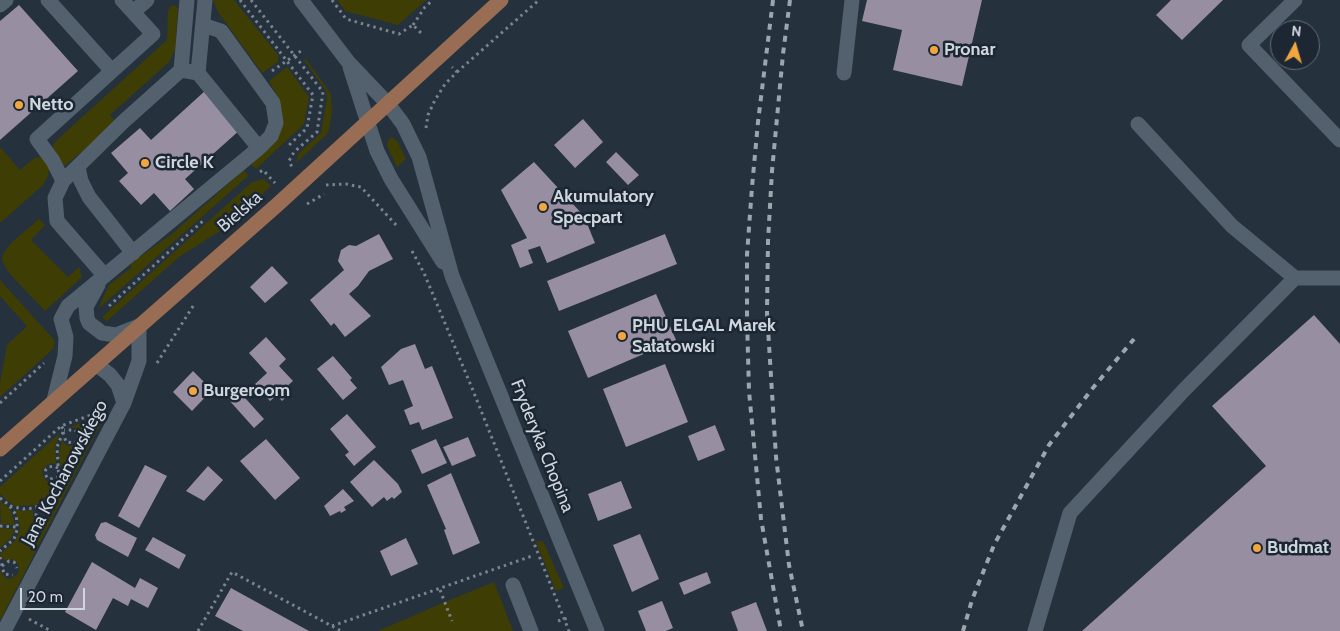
<!DOCTYPE html>
<meta charset="utf-8">
<style>
body{margin:0}
#map{position:relative;width:1340px;height:631px;overflow:hidden;background:#25313d;font-family:Cabin,sans-serif}
canvas{display:block}
.north{position:absolute;left:1270px;top:20px;width:50px;height:50px;box-sizing:border-box;background:#1c2733;border:1px solid #636d77;border-radius:50%;rotate:6deg;font-size:14px;font-weight:700;line-height:20px;text-align:center;color:#ced6de}
.north::after{content:'';display:block;margin:auto;width:18px;height:22px;background:#f1a63f;clip-path:polygon(50% 0,100% 100%,50% 72%,0 100%)}
.scale{position:absolute;left:20px;top:588px;width:65px;height:22px;box-sizing:border-box;border:2px solid #ced6de;border-top:0;padding-left:6px;font-size:15px;line-height:18px;white-space:nowrap;color:#ced6de;-webkit-text-stroke:4px #1c2733;paint-order:stroke}
</style>
<div id="map">
<canvas width="1340" height="631"></canvas>
<div class="north">N</div>
<div class="scale">20 m</div>
</div>
<script>
const ctx = document.querySelector('canvas').getContext('2d');
ctx.lineJoin = 'round';
function paint(path, color) { ctx.fillStyle = color; ctx.fill(path, 'evenodd'); }
const toPath = rows => new Path2D(rows.map(r => 'M' + r).join(''));
function stroke(path, color, width, dash) { ctx.strokeStyle = color; ctx.lineWidth = width; ctx.lineCap = dash ? 'butt' : 'round'; ctx.setLineDash(dash || []); ctx.stroke(path); }
function label(font, color, halo, rows, align = 'center') {
  ctx.font = font + ' Cabin,sans-serif'; ctx.lineWidth = 5; ctx.setLineDash([]); ctx.textBaseline = 'middle'; ctx.strokeStyle = halo; ctx.fillStyle = color; for (const [text, x, y, turn = 0] of rows) {
    ctx.save(); ctx.translate(x, y); ctx.rotate((+turn || 0) * Math.PI / 180); ctx.textAlign = isNaN(turn) ? turn : align; if (halo) ctx.strokeText(text, 0, 0); ctx.fillText(text, 0, 0); ctx.restore();
  }
}
const green = toPath([
 [213,0,234,0,278,55,278,62,262,73,218,12],
 [337,0,426,0,398,25,345,11],
 [173,5,178,8,175,50,169,62,110,115,116,122,65,166,53,151,53,145,57,140,167,40,168,11,170,7],
 [306,59,331,94,332,111,329,130,326,135,296,163,298,154,321,133,327,99,326,91,304,60],
 [287,67,309,97,304,124,256,169,251,164,279,104,277,95,269,81],
 [392,137,398,142,406,159,397,167,387,146,388,140],
 [0,147,20,170,33,159,38,157,43,158,49,168,48,176,43,185,0,223],
 [244,170,248,176,98,309,109,285,131,268,131,263,172,234],
 [264,179,271,186,226,227,179,257,107,321,102,317,252,182],
 [39,219,45,225,31,240,68,277,79,267,82,277,45,311,8,272,2,260,3,254,11,243],
 [0,280,55,341,53,349,0,397,0,383,7,345,27,326,0,296],
 [89,420,101,423,0,621,0,571,6,578,11,579,17,575,19,571,19,566,16,561,11,559,4,560,0,554,13,543,18,535,20,526,15,510,24,511,33,510,33,517,37,521,43,523,49,520,52,515,52,510,47,504,56,495,61,482,61,470,59,455,62,439,65,444,69,446,74,446,78,444,81,438,80,432,77,428,70,427],
 [60,433,55,447,56,464,51,463,46,466,42,470,43,476,46,481,52,482,57,481,51,494,45,501,36,505,15,506,8,501,0,494,0,487],
 [0,501,10,509,15,525,1,524],
 [0,528,15,529,11,538,0,548],
 [543,541,564,588,556,591,536,542],
 [494,582,513,631,378,631,445,602]
]);
const building = toPath([
 [867,0,982,0,962,86,893,70,902,30,862,21],
 [1171,0,1223,0,1182,40,1156,15],
 [19,5,78,71,0,140,0,21],
 [206,90,241,129,185,179,194,189,170,211,154,193,141,205,119,181,128,173,111,153,140,128,151,140],
 [583,119,603,142,575,168,554,145],
 [616,152,639,175,628,185,606,162],
 [534,162,584,216,595,243,547,263,540,246,528,250,533,263,520,268,511,245,527,238,501,190],
 [379,234,393,259,369,271,358,286,349,294,371,316,345,337,334,323,331,326,310,300,344,270,338,261,341,250,349,245,356,246],
 [665,234,677,264,559,311,547,281],
 [272,266,288,283,265,303,250,287],
 [656,294,676,340,588,378,568,331],
 [1314,315,1340,344,1340,631,1082,631,1266,466,1212,406],
 [266,337,286,359,279,366,293,381,285,388,290,393,282,401,277,395,270,401,255,384,267,373,249,353],
 [415,344,425,369,432,366,453,418,422,430,419,422,410,425,404,410,413,406,403,380,389,385,381,367,401,349],
 [333,356,352,378,350,380,357,388,343,400,317,369],
 [665,364,688,422,626,447,603,389],
 [193,371,212,390,192,411,173,392],
 [238,390,264,419,254,428,228,399],
 [347,414,376,447,354,466,345,455,349,452,330,429],
 [715,425,725,450,698,461,688,436],
 [468,437,476,456,452,466,443,447],
 [266,439,300,478,275,500,240,461],
 [436,439,447,463,422,474,411,450],
 [374,460,398,484,402,492,394,499,392,497,387,501,384,497,372,507,350,482],
 [145,465,167,476,139,528,118,516],
 [208,466,223,480,204,501,186,491],
 [451,473,480,543,453,555,444,530,446,529,427,485],
 [621,481,632,508,598,521,588,494],
 [343,489,354,501,344,507,346,510,341,513,340,511,330,516,324,506],
 [106,522,137,538,128,557,97,540,95,535,101,523],
 [640,534,659,579,632,592,613,545],
 [153,537,186,555,179,569,145,550],
 [406,538,418,564,391,576,380,551],
 [92,562,135,588,140,578,158,588,148,608,131,599,128,606,113,598,96,630,65,612],
 [707,572,711,583,684,595,679,583],
 [231,588,309,631,243,631,215,616],
 [662,601,673,628,666,631,646,631,638,611],
 [756,602,767,631,738,631,731,612]
]);
const path = toPath([
 [240,0,313,95,307,128,287,147],
 [251,0,323,92,317,132,294,152,289,161,292,167],
 [332,0,346,19,399,34,413,25,423,35],
 [413,25,425,7,433,0],
 [272,71,301,51],
 [457,72,539,0],
 [426,128,428,115,435,100,445,84,457,72,452,67],
 [260,172,263,170,275,183],
 [326,185,346,184,361,187,397,226],
 [307,204,324,194],
 [412,251,424,273,472,388,569,631],
 [109,306,204,220],
 [157,363,195,303],
 [0,403,44,363],
 [63,432,66,442,75,443,79,439,78,434,75,430,64,430],
 [58,468,54,466,49,467,46,469,45,473,47,478,50,479,59,477],
 [0,481,61,426,91,415,99,416],
 [0,498,9,505,16,515,17,522,17,530,14,539,0,551],
 [10,506,23,509,34,508,46,502,52,496,59,481,57,447,64,430,61,426],
 [37,507,36,516,39,519,42,519],
 [0,526,17,527],
 [0,557,4,574,13,575],
 [2,566,9,561,14,562,17,568],
 [440,590,452,621],
 [29,619,51,631],
 [558,621,568,618],
 [332,626,532,556],
 [198,631,232,572,341,631]
]);
const minor = toPath([
 [48,0,112,71,153,34,122,0],
 [301,0,349,63,388,104,403,124,419,157,452,276,597,631],
 [1295,0,1249,45,1340,140],
 [0,5,6,0],
 [133,12,147,0],
 [203,25,221,31,273,103,276,123,271,136,259,148],
 [350,67,377,151,391,179,443,262],
 [198,73,205,0],
 [844,73,852,0],
 [78,167,81,181,89,197,133,253],
 [63,181,53,161,37,139,112,71],
 [104,275,57,221,55,198,63,181,123,122,181,70,187,0],
 [1295,278,1340,278],
 [96,364,110,375,118,385,124,403],
 [54,400,65,356,66,337,61,319,68,306,259,148,198,73,181,70],
 [513,585,531,631],
 [4,631,115,420,124,403,139,361,139,326,116,335,102,333,89,323,87,318,86,307,98,285],
 [1035,631,1070,513,1184,390,1295,278,1232,226,1138,124]
]);
const major = toPath([
 [0,449,277,205,501,0]
]);
const rail = toPath([
 [773,0,758,122,752,187,747,255,747,319,749,391,761,519,781,631],
 [790,0,783,54,772,171,768,241,767,312,776,457,789,565,803,631],
 [963,631,972,600,994,545,1049,445,1092,389,1134,339]
]);
const markers = [
 [934,50,5,"#f1a63f"],
 [19,105,5,"#f1a63f"],
 [145,163,5,"#f1a63f"],
 [543,207,5,"#f1a63f"],
 [622,336,5,"#f1a63f"],
 [193,391,5,"#f1a63f"],
 [1257,548,5,"#f1a63f"]
];
const poiNames = [
 ["Pronar",944,50],
 ["Netto",29,105],
 ["Circle K",155,163],
 ["Akumulatory",553,197],
 ["Specpart",553,218],
 ["PHU ELGAL Marek",632,326],
 ["Sałatowski",632,347],
 ["Burgeroom",203,391],
 ["Budmat",1267,548]
];
const streetNames = [
 ["Bielska",240,212,-41],
 ["Fryderyka Chopina",542,446,68],
 ["Jana Kochanowskiego",65,473,-62]
];
paint(green, '#3e3e04');
paint(building, '#978fa1');
stroke(path, '#7a848e', 3, [2.5, 4]);
stroke(minor, '#53606e', 15);
stroke(major, '#996d54', 15);
stroke(rail, '#9da6af', 4, [6, 6]);
for (const [x, y, r, color] of markers) { const dot = new Path2D(); dot.arc(x, y, r, 0, 2 * Math.PI); ctx.fillStyle = color; ctx.fill(dot); stroke(dot, '#1c2733', 2); }
label('bold 18px', '#ced6de', '#1c2733', poiNames, 'left');
label('18px', '#ced6de', '#1c2733', streetNames);
</script>
